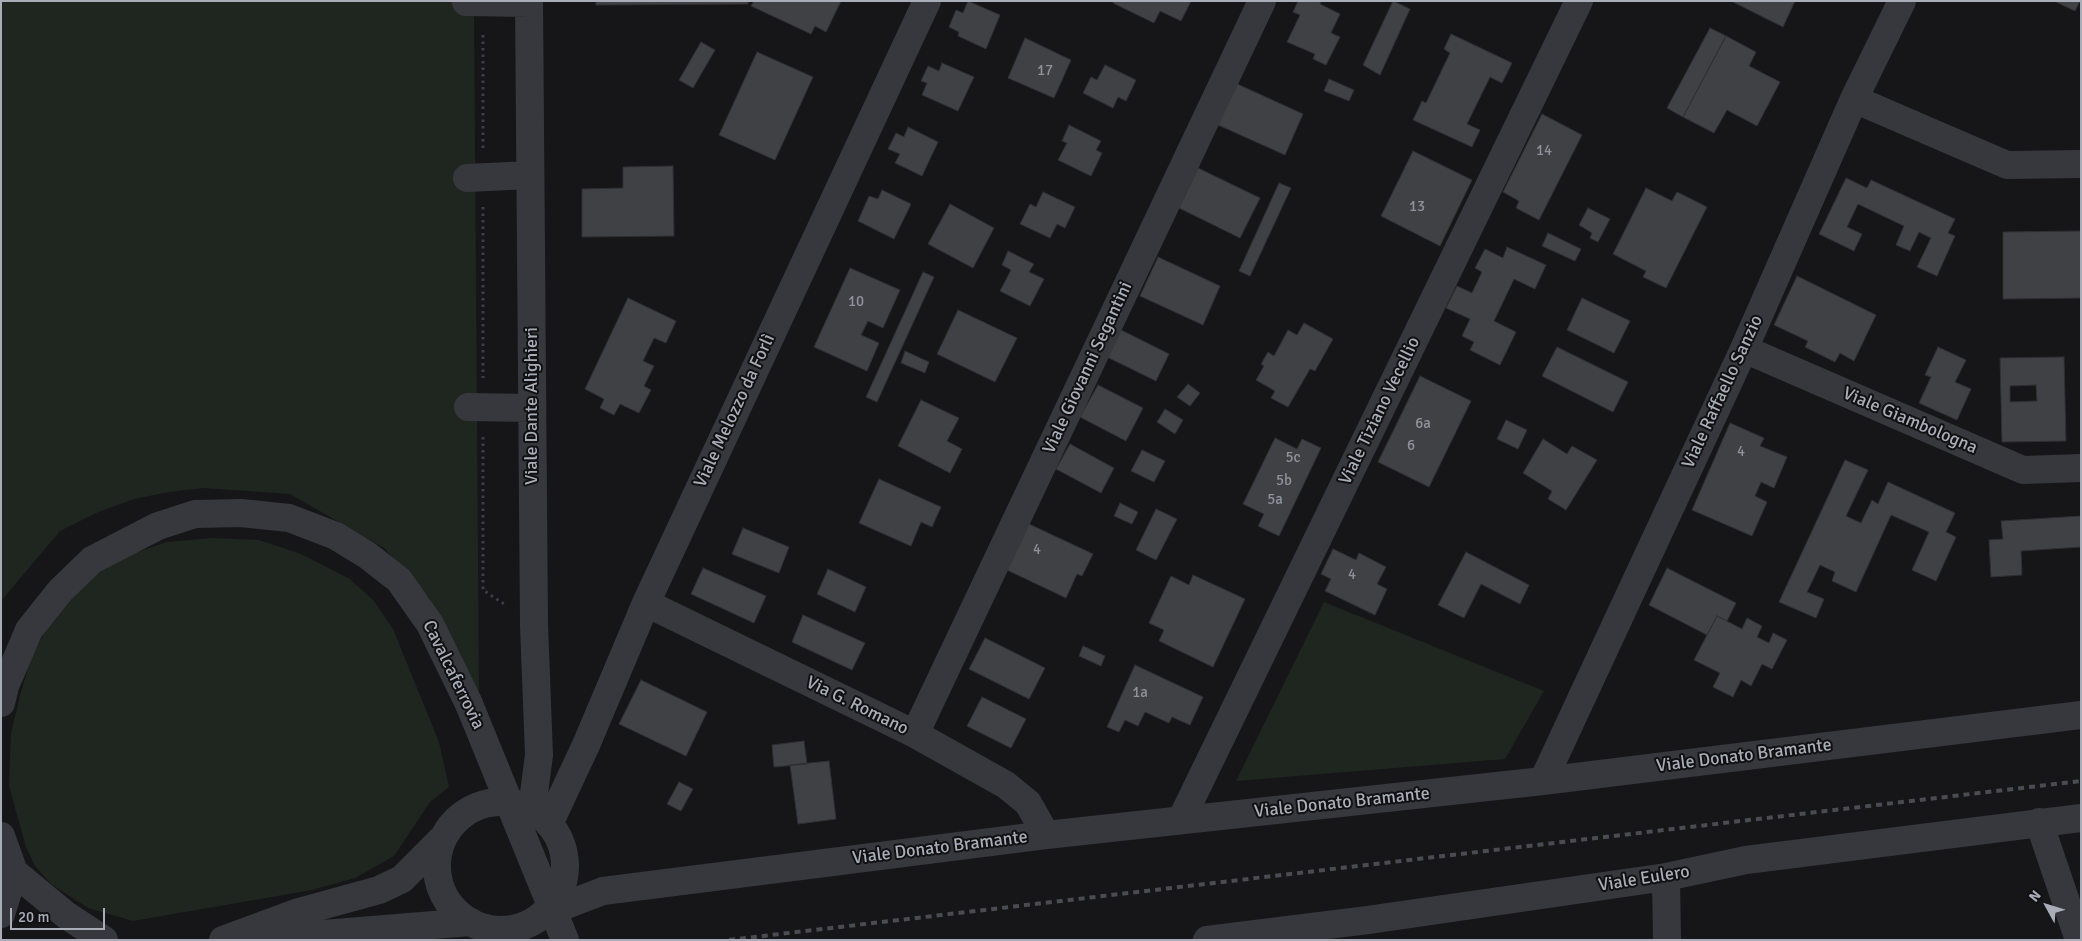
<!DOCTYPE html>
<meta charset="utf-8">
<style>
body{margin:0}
#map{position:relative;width:2082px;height:941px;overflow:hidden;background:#161618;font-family:Signika,sans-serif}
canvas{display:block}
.frame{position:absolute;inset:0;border:2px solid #a8adb8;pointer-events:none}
.north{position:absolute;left:2022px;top:881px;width:50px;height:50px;-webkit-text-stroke:4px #111113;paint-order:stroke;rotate:309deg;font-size:14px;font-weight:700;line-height:20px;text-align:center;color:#a8adb8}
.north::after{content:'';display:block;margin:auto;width:18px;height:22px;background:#a8adb8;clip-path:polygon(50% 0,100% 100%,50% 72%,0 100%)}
.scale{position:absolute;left:10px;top:908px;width:95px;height:22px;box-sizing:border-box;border:2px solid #a8adb8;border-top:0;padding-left:6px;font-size:15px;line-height:18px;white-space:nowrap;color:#a8adb8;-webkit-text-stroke:4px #111113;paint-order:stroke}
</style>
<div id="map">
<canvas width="2082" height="941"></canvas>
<div class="frame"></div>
<div class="north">N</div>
<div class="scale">20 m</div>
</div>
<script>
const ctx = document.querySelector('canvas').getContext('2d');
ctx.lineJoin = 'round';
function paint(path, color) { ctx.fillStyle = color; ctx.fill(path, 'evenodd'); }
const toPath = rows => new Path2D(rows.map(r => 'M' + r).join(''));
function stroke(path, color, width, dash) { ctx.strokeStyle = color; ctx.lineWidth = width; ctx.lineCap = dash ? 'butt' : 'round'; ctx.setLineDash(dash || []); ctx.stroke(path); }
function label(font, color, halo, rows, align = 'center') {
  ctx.font = font + ' Signika,sans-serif'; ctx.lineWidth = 4; ctx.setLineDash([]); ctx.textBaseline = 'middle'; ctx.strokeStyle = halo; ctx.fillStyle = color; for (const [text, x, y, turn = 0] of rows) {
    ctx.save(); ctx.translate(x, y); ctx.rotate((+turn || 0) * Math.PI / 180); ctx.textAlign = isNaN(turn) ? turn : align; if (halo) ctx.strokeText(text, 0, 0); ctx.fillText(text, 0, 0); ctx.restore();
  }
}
const green = toPath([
 [1,1,474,1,479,697,429,597,384,548,290,494,204,488,169,492,134,499,96,513,60,531,1,601],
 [212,538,259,540,301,554,350,579,374,601,393,629,439,742,449,787,430,802,394,856,355,878,312,890,133,921,88,908,51,884,35,866,26,847,9,786,11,733,21,692,32,655,53,618,95,574,126,556,167,542],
 [1324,602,1544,691,1505,759,1236,781]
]);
const building = toPath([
 [596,1,748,1,748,4,596,5,596,1],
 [754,1,841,1,826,32,815,26,811,34,751,6,754,1],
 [968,1,1000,15,986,49,958,36,959,32,949,27,956,10,963,13,968,1],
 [1114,1,1191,1,1181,21,1160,11,1154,23,1113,3,1114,1],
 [1298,1,1321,1,1320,4,1340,14,1331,33,1340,37,1326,65,1313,59,1315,54,1287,42,1300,15,1293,12,1298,1],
 [1393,1,1410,9,1380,75,1363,65,1393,1],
 [1731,1,1795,1,1783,27,1731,1],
 [2054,1,2080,1,2075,11,2054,1],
 [1710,28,1726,36,1683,117,1667,108,1710,28],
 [1451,34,1512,63,1502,83,1490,77,1467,124,1480,130,1472,147,1413,120,1422,101,1426,103,1450,53,1444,49,1451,34],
 [1726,36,1756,52,1749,66,1780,82,1757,126,1727,110,1714,133,1683,117,1726,36],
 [1025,38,1071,60,1054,98,1008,78,1025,38],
 [701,42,715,50,693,88,679,80,701,42],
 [757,52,813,77,775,160,719,135,757,52],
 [942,63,974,77,958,111,922,95,927,83,921,81,928,66,939,71,942,63],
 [1105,65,1136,80,1126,101,1118,97,1113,108,1083,93,1091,77,1097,80,1105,65],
 [1329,79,1354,90,1349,101,1324,91,1329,79],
 [1235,83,1303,114,1285,155,1216,124,1235,83],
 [1542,114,1582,135,1539,220,1516,208,1519,201,1503,192,1542,114],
 [1069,125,1101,141,1096,150,1102,153,1091,176,1058,160,1067,143,1062,141,1069,125],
 [908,127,938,142,922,176,895,163,900,154,888,149,896,133,904,137,908,127],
 [1413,151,1472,180,1440,246,1381,216,1413,151],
 [673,166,674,236,582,237,582,189,623,188,623,167,673,166],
 [1198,168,1260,198,1240,238,1179,208,1198,168],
 [1846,178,1867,188,1871,180,1955,219,1948,233,1955,236,1937,276,1917,267,1931,238,1919,232,1910,251,1896,245,1904,226,1858,204,1847,227,1862,234,1854,251,1819,234,1846,178],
 [1279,183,1291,188,1250,276,1239,271,1279,183],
 [1646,188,1672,201,1677,192,1707,207,1666,288,1643,277,1646,271,1613,254,1646,188],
 [882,190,911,204,894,239,858,221,869,196,878,199,882,190],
 [1043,192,1075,207,1065,228,1057,224,1050,238,1020,224,1030,204,1036,207,1043,192],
 [950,204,994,228,973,268,928,244,950,204],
 [1588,208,1610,219,1598,242,1590,238,1592,233,1579,225,1588,208],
 [2081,231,2081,298,2003,299,2003,232,2081,231],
 [1548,233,1581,249,1575,261,1542,246,1548,233],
 [1507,247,1546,265,1535,289,1514,279,1494,321,1516,332,1500,365,1470,350,1474,342,1462,336,1470,319,1446,308,1457,286,1472,293,1482,272,1475,268,1485,249,1503,258,1507,247],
 [1008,251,1034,264,1029,272,1044,279,1030,306,1000,291,1011,270,1002,265,1008,251],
 [1158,257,1220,286,1203,325,1140,296,1158,257],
 [850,268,900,290,883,328,868,321,861,335,879,343,867,371,814,347,850,268],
 [923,272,934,277,877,402,866,397,923,272],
 [1797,276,1876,315,1854,361,1840,353,1835,362,1805,347,1808,341,1774,325,1797,276],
 [628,298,676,321,666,343,654,338,643,361,654,366,644,386,651,390,639,413,620,404,614,415,600,408,604,399,585,389,628,298],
 [1582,298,1630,321,1614,353,1567,330,1582,298],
 [958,310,1017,338,995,382,937,354,958,310],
 [1304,323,1333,339,1315,371,1310,369,1288,407,1271,398,1275,391,1256,380,1264,366,1261,364,1268,352,1274,356,1288,330,1297,335,1304,323],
 [1121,330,1169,354,1156,381,1107,357,1121,330],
 [1557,347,1628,382,1613,412,1542,376,1557,347],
 [1938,347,1966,360,1955,382,1971,389,1957,420,1919,403,1931,377,1925,375,1938,347],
 [905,351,929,362,925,373,901,363,905,351],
 [2064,357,2066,441,2002,442,2000,358,2064,357],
 [2036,385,2037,401,2010,402,2010,386,2036,385],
 [1420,376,1471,401,1429,487,1378,462,1420,376],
 [1188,384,1200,393,1190,406,1177,397,1188,384],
 [1098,385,1143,408,1126,441,1080,417,1098,385],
 [921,400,959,418,947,441,962,449,950,473,898,446,921,400],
 [1165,409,1183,420,1175,434,1157,422,1165,409],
 [1506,420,1527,430,1518,449,1497,439,1506,420],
 [1730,423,1764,438,1760,446,1787,457,1774,488,1761,482,1755,496,1767,502,1752,536,1692,510,1730,423],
 [1275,438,1297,449,1302,439,1321,448,1279,536,1258,526,1264,514,1243,504,1275,438],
 [1543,439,1567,454,1572,446,1597,460,1566,510,1548,499,1552,491,1523,473,1543,439],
 [1070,444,1114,468,1101,493,1056,469,1070,444],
 [1142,450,1165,461,1154,482,1131,471,1142,450],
 [1845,460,1868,470,1846,516,1861,523,1872,500,1878,504,1888,482,1955,513,1946,532,1956,537,1936,581,1912,570,1929,532,1891,515,1856,592,1832,581,1835,572,1820,565,1807,592,1824,599,1816,618,1779,602,1845,460],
 [879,479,941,507,932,527,921,522,911,546,859,523,879,479],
 [1120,503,1138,512,1132,524,1114,516,1120,503],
 [1156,509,1177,519,1156,560,1136,550,1156,509],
 [2081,516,2081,547,2021,551,2022,575,1991,577,1989,540,2003,539,2001,521,2081,516],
 [1029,524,1093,554,1082,576,1077,574,1066,598,1007,570,1029,524],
 [743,528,789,547,779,573,732,554,743,528],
 [1333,549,1356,560,1359,553,1386,567,1377,584,1387,589,1375,615,1325,591,1331,579,1321,574,1333,549],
 [1466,552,1529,585,1520,604,1481,584,1464,618,1438,605,1466,552],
 [703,568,766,596,754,623,691,594,703,568],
 [1667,568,1736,603,1727,621,1717,616,1707,635,1649,605,1667,568],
 [828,569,866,587,855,612,817,594,828,569],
 [1193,575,1245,599,1213,667,1159,641,1164,630,1149,623,1171,576,1189,585,1193,575],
 [803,615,865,643,852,670,792,642,803,615],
 [1717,616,1742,629,1747,618,1762,626,1757,637,1769,643,1773,633,1787,640,1772,669,1762,664,1751,686,1741,680,1733,697,1713,687,1720,673,1694,660,1717,616],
 [985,638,1045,668,1029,699,969,669,985,638],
 [1083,646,1105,656,1101,666,1079,656,1083,646],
 [1135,665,1203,697,1190,725,1172,717,1169,723,1145,712,1138,726,1125,720,1119,732,1107,727,1135,665],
 [641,680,707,712,686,756,619,724,641,680],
 [982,697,1026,719,1011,748,967,726,982,697],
 [804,741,807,764,774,767,772,745,804,741],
 [829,761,836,819,798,824,790,765,829,761],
 [679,782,693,789,681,811,667,804,679,782]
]);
const path = toPath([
 [483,148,483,32],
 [483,207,483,378],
 [483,437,483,590,504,604]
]);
const minor = toPath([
 [529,1,534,625,539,755,532,809],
 [466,2,529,3],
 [1854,99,2007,165,2081,164],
 [467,178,530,175],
 [1744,349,2023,470,2081,468],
 [468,407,532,408],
 [646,603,915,734,1006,785,1028,803,1046,835],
 [1,703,5,686,29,630,60,591,92,560,158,526,195,514,241,513,289,518,336,536,367,555,399,580,430,624,469,704],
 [915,734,1262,1],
 [1543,781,1744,349,1854,99,1902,1],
 '437 866a64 64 0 1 1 128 0a64 64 0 1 1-128 0Z',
 [1181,820,1579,1],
 [2039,822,2079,940],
 [549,824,586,745,646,603,927,1],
 [1,836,14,872,66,915,104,940],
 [1666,877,1667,940],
 [1,914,14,872],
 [543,914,603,891,1046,835,1543,781,2081,715],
 [223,940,299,912,379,890,402,879,443,838],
 [249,940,471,922],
 [1207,940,1368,920,1666,877,1746,860,2081,818]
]);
const rail = toPath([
 [729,940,2081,781]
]);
const minorBridge = toPath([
 [469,704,565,940]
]);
const numberNames = [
 ["17",1045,71],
 ["14",1544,151],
 ["13",1417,207],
 ["10",856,302],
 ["6a",1423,424],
 ["6",1411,446],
 ["4",1741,452],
 ["5c",1293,458],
 ["5b",1284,481],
 ["5a",1275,500],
 ["4",1037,550],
 ["4",1352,575],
 ["1a",1140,693]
];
const streetNames = [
 ["Viale Giovanni Segantini",1088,368,-65],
 ["Viale Raffaello Sanzio",1723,392,-65],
 ["Viale Dante Alighieri",532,406,-90],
 ["Viale Melozzo da Forlì",735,411,-65],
 ["Viale Tiziano Vecellio",1380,411,-64],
 ["Viale Giambologna",1910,421,23],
 ["Cavalcaferrovia",453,675,64],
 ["Via G. Romano",857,706,26],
 ["Viale Donato Bramante",1744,756,-7],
 ["Viale Donato Bramante",1342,803,-6],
 ["Viale Donato Bramante",940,848,-7],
 ["Viale Eulero",1644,879,-9]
];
paint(green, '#1e261f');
paint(building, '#404145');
stroke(building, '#303034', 1);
stroke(path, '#3d3f44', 3, [2.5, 4]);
stroke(minor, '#37383d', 28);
stroke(rail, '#4a4c52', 4, [6, 5]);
stroke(minorBridge, '#37383d', 28);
label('15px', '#8e929b', null, numberNames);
label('18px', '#a8adb8', '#111113', streetNames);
</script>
